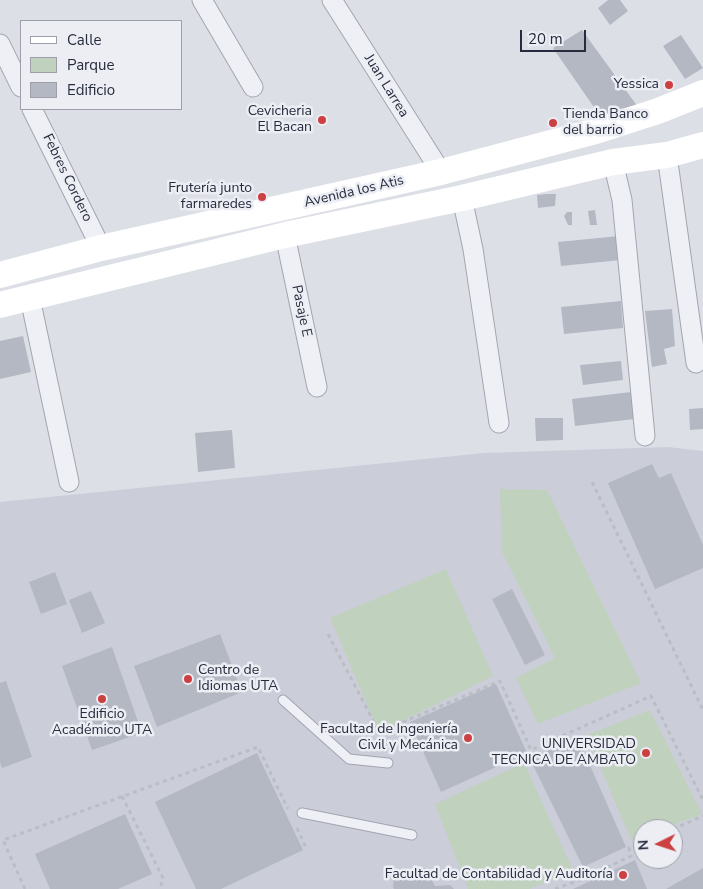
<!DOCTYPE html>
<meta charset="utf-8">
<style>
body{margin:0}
#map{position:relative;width:703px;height:889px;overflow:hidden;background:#dddfe7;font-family:"Nunito Sans",sans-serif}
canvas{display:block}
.legend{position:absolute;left:20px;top:20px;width:162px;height:90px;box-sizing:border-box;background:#eceef4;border:1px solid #9da0ab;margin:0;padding:6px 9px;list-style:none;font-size:15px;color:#262b3d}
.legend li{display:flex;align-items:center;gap:10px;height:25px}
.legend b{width:25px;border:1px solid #9da0ab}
.north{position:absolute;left:633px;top:819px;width:50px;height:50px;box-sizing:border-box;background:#eceef4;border:1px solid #9da0ab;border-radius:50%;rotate:266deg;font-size:14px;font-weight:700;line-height:20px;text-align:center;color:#262b3d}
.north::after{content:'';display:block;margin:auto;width:18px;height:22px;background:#cd4041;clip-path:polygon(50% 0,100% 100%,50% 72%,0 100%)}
.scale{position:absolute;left:520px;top:30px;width:66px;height:22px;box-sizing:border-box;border:2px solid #262b3d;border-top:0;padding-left:6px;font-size:15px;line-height:18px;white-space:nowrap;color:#262b3d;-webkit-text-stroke:4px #eceef4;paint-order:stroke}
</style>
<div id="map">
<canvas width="703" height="889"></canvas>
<ul class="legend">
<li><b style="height:6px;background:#fff"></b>Calle</li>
<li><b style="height:14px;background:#c0d1be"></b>Parque</li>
<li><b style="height:14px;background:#b4b8c3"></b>Edificio</li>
</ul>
<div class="north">N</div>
<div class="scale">20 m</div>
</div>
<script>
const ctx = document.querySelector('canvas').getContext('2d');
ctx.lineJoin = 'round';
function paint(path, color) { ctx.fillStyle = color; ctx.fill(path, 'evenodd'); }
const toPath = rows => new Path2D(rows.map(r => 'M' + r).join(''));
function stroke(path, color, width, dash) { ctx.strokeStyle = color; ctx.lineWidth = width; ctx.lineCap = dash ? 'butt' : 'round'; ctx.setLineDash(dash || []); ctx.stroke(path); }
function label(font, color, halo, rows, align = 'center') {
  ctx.font = font + ' "Nunito Sans",sans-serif'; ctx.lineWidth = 5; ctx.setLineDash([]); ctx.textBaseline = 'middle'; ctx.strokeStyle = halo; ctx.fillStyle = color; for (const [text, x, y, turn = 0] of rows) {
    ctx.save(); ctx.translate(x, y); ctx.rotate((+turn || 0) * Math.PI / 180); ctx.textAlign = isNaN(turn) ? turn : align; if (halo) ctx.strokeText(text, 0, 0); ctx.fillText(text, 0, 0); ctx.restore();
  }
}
const built = toPath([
 [668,447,703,451,703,889,0,889,0,502,484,453],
 [643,829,673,829,673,859,643,859]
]);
const green = toPath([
 [500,489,547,490,641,683,538,724,516,678,555,658,502,552],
 [446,569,493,676,379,732,330,618],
 [650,710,702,814,660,829,643,829,643,835,631,840,587,735],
 [524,763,573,870,529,889,468,889,435,804]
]);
const building = toPath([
 [608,0,620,0,628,11,610,25,598,8],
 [582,30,638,107,600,116,553,48],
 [681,35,703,68,685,79,663,46],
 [547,194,556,194,555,206,538,208,537,195],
 [595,210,597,225,590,225,588,211],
 [567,212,572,212,572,225,568,225,564,216],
 [619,236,621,260,561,266,558,242],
 [621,301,623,328,564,334,561,307],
 [672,309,675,346,664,349,667,364,652,367,645,311],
 [23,336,31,372,0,379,0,341],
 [621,361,623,380,583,385,580,365],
 [631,392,634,419,575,426,572,399],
 [703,408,703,429,690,430,689,409],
 [535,418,563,418,563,440,536,441],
 [232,430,235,468,198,472,195,433],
 [652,464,659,478,671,473,703,545,703,568,655,589,608,483],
 [55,572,67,604,41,614,29,582],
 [512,589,545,655,525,665,492,599],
 [91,591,105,623,82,633,69,600],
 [220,634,242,692,157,727,134,666],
 [112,647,142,733,92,750,62,666],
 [6,681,32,757,2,768,0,762,0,683],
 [496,684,527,753,441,792,410,722],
 [577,736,626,847,583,867,530,759],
 [257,753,303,850,221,889,196,889,155,802],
 [125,814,152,874,118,889,50,889,35,854],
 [635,860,647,889,573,889],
 [425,868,435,886,450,885,454,889,394,889,393,887,394,877,401,873],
 [703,868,703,889,666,889]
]);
const path = toPath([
 [592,482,703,710],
 [328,634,379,732,500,681,531,750,651,696,703,800],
 [122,796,163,878,161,883,164,889],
 [297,828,307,850],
 [673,829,703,816],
 [25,889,3,840,258,747,288,809],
 [555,889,585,878,631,856,629,848,643,842]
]);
const service = toPath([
 [283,700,349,759,388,763],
 [302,813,412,835]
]);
const minor = toPath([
 [202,0,253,87],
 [332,0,441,172],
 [0,44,21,87],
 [32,109,101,248],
 [667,155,696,363],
 [613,162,622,200,645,436],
 [462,198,473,249,499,423],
 [285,235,317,387],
 [30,298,69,482]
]);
const secondary = toPath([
 [0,275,101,248,441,172,596,131,658,111,703,93],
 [0,305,285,235,462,198,613,162,667,155,703,145]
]);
const markers = [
 [669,85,5,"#cd4041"],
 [322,120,5,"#cd4041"],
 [553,123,5,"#cd4041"],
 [262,197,5,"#cd4041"],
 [188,679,5,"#cd4041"],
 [102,699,5,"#cd4041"],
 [468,738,5,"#cd4041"],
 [646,753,5,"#cd4041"],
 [623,875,5,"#cd4041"]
];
const poiNames = [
 ["Yessica",659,85],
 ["Cevicheria",312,112],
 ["El Bacan",312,128],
 ["Tienda Banco",563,115,"left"],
 ["del barrio",563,131,"left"],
 ["Frutería junto",252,189],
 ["farmaredes",252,205],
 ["Centro de",198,671,"left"],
 ["Idiomas UTA",198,687,"left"],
 ["Edificio",102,715,"center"],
 ["Académico UTA",102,731,"center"],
 ["Facultad de Ingeniería",458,730],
 ["Civil y Mecánica",458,746],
 ["UNIVERSIDAD",636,745],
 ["TECNICA DE AMBATO",636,761],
 ["Facultad de Contabilidad y Auditoría",613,875]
];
const streetNames = [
 ["Juan Larrea",386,86,58],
 ["Febres Cordero",67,178,64],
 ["Avenida los Atis",354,192,-13],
 ["Pasaje E",301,311,78]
];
paint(built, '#cbced9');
paint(green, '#c0d1be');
paint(building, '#b4b8c3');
stroke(service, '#a2a5b1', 11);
stroke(minor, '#a2a5b1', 21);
stroke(path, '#bbbdc5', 3, [4, 4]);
stroke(service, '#eff0f5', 9);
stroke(minor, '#eff0f5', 19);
stroke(secondary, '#fff', 26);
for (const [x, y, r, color] of markers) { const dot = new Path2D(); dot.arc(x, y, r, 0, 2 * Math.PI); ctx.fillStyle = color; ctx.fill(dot); stroke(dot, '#eceef4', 2); }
label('14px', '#262b3d', '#eceef4', poiNames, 'right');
label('14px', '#262b3d', '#eceef4', streetNames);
</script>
